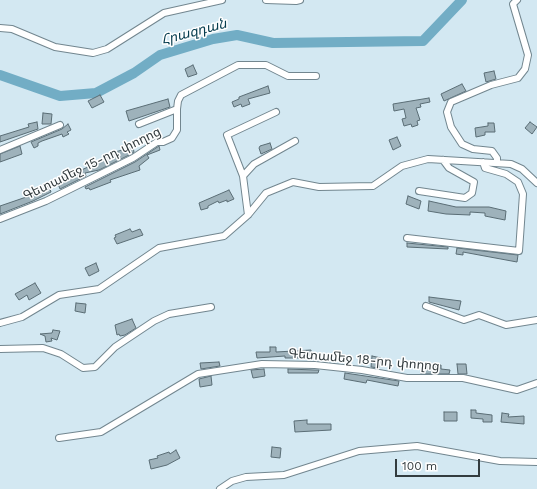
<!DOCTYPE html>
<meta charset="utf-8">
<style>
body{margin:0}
#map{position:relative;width:537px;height:489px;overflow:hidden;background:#d3e8f2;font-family:"Work Sans",sans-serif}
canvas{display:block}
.scale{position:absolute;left:395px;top:459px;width:85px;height:18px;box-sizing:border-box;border:2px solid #333c3f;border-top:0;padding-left:5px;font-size:12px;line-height:14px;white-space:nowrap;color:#333c3f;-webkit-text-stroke:3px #fff;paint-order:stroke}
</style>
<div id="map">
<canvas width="537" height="489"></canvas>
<div class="scale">100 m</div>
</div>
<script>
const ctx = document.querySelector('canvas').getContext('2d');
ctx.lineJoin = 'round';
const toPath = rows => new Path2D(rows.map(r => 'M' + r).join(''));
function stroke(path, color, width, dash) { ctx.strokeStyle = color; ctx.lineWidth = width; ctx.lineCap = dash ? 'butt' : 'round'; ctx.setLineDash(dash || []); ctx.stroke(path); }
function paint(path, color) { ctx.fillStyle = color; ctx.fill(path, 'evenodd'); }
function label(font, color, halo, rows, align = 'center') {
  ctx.font = font + ' "Work Sans","Noto Sans Armenian",sans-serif'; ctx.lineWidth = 3; ctx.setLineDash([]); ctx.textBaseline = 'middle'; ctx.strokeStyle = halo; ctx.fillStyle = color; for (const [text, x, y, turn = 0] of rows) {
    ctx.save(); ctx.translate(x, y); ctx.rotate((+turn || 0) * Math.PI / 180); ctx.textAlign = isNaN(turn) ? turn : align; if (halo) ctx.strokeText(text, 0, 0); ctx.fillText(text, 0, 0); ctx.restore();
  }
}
const river = toPath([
 [0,75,60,96,96,93,134,73,160,55,213,39,237,35,273,43,423,41,462,0]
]);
const building = toPath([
 [193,65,197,74,188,77,185,69,193,65],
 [494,71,496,79,486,82,484,73,494,71],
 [462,84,466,91,444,101,441,94,462,84],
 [268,86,270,93,248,99,250,104,242,107,241,104,234,107,232,102,239,99,239,97,268,86],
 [100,95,104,102,92,108,88,101,100,95],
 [429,98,430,102,420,104,421,107,416,108,420,120,417,121,418,125,412,127,411,124,404,126,402,119,406,118,404,109,394,111,393,104,429,98],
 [168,99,170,107,129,121,126,111,168,99],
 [43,113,52,114,51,124,42,124,43,113],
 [37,122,38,129,0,142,0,136,29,127,28,124,37,122],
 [530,122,537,127,532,134,525,128,530,122],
 [488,123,494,123,495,132,485,132,485,135,476,137,475,128,488,126,488,123],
 [68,124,71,130,67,132,69,134,63,137,62,134,42,141,38,143,38,146,34,148,31,142,62,129,68,124],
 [397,137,401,146,393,150,389,140,397,137],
 [270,143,272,149,261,154,259,148,260,146,270,143],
 [20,146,22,154,0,162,0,154,20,146],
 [159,146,160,150,147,155,149,158,139,166,140,170,110,180,111,182,90,190,89,188,86,189,85,187,135,162,159,146],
 [133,147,134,152,131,154,99,170,85,173,86,176,60,189,57,181,88,167,87,166,99,163,98,162,116,153,115,152,133,147],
 [49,186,51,192,33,201,0,214,0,206,38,193,37,191,49,186],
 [229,190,234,199,227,202,227,200,219,203,218,201,208,206,208,208,201,210,199,203,229,190],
 [408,196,421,201,419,209,406,204,408,196],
 [429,201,456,207,489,207,506,211,505,220,485,216,485,213,470,212,470,215,446,214,428,211,429,201],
 [130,229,132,232,140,229,143,235,117,244,114,238,116,237,115,235,130,229],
 [407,243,448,247,448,249,407,247,407,243],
 [457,248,518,255,517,262,463,252,463,255,456,254,457,248],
 [96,263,99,271,89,276,85,268,96,263],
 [35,283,41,293,29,300,27,295,19,300,15,294,35,283],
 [429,297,461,301,459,310,429,302,429,297],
 [76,303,86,304,85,313,75,311,76,303],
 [132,319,136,328,125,335,120,336,119,334,117,335,115,325,132,319],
 [53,330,60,331,57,340,51,338,52,341,46,342,45,336,40,334,52,333,53,330],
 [270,347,276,347,276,352,311,350,311,358,285,358,285,356,257,358,256,352,270,352,270,347],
 [372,356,381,358,379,368,371,367,372,356],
 [219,362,220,366,201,369,200,363,219,362],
 [423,364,441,365,441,369,450,370,449,374,421,374,423,364],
 [457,364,466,364,467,374,458,374,457,364],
 [264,369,265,376,253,378,251,370,264,369],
 [288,369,315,370,319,370,318,373,288,373,288,369],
 [345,373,399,381,398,386,367,380,366,383,344,379,345,373],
 [211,376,212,385,200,387,199,379,211,376],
 [471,410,476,410,476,413,492,415,492,422,483,422,483,419,471,418,471,410],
 [444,412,457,412,457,421,444,421,444,412],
 [502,413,509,414,508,417,524,416,524,424,501,422,502,413],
 [307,420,307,424,331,424,331,430,295,432,294,421,307,420],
 [272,447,281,448,280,458,271,457,272,447],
 [176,450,180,458,167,465,151,469,149,460,158,458,157,456,169,452,170,454,176,450]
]);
const minor = toPath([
 [266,0,296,1,300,0],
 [0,28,12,29,55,47,93,53,107,49,164,13,222,0],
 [177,109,178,101,181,95,238,65,266,65,288,76,316,76],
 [0,150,60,125],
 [497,163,497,158,492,151,473,149,462,144,451,127,447,112,451,102,491,85,518,78,525,69,528,55,513,4,517,0],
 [243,176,254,164,295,141],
 [419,191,465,198,472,193,474,182,449,168,443,160],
 [248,215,243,176,227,135,276,112],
 [0,219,46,201,133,158,157,142,163,142,172,138,177,130,177,109,139,124],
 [407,238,519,251,523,194,518,182,506,174,485,168,483,162],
 [426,306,464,320,479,315,506,325,537,320],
 [0,323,22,317,59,295,99,289,159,248,224,236,248,215,266,193,293,182,319,187,373,186,402,166,428,159,511,164,522,169,537,183],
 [0,349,43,348,61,354,83,368,95,367,115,347,154,321,169,314,211,307],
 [59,438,101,432,198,374,262,364,315,365,362,370,407,378,463,378,517,390,537,383],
 [220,489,232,481,246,477,284,475,359,451,417,446,500,461,537,462]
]);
const streetNames = [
 ["Գետամեջ 15-րդ փողոց",92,164,-26],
 ["Գետամեջ 18-րդ փողոց",364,360,5]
];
const waterNames = [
 ["Հրազդան",194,32,-15]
];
stroke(river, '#72adc5', 10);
paint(building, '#9eb2bb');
stroke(building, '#5a6d75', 1);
stroke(minor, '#72868f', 8);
stroke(minor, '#fff', 6);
label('13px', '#333c3f', '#fff', streetNames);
label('italic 14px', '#043b4d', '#fff', waterNames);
</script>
